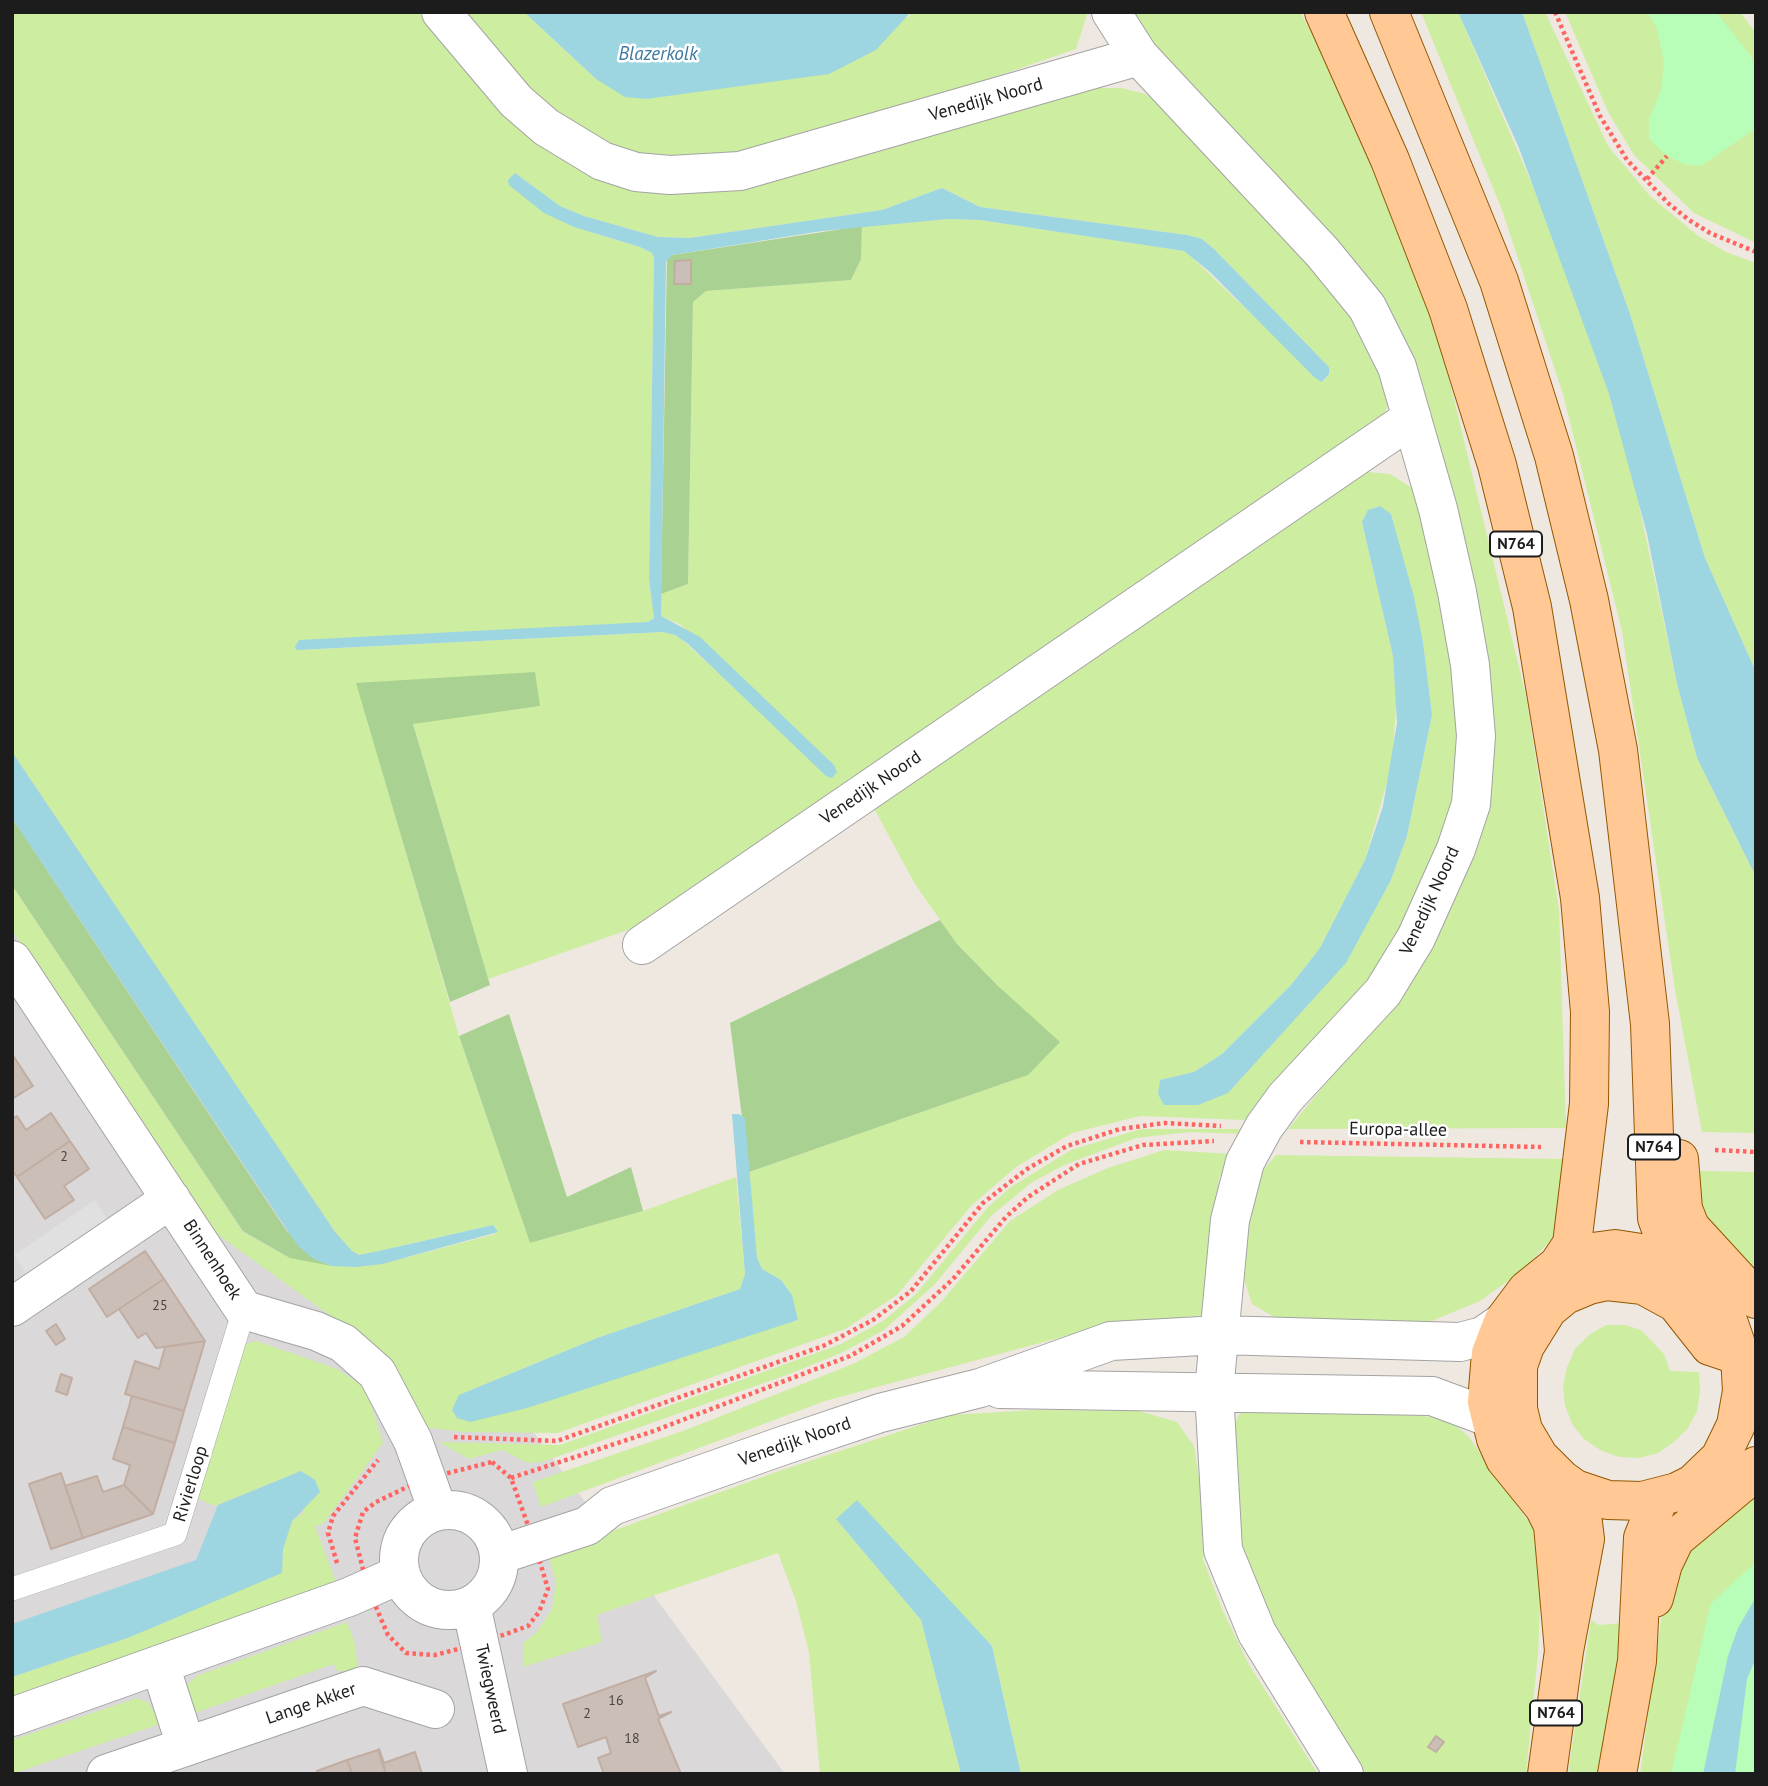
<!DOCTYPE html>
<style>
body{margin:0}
#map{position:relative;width:1768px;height:1786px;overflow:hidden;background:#eee8e0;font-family:"PT Sans",sans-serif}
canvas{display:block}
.frame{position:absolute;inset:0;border:14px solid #1c1c1c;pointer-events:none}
</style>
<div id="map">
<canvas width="1768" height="1786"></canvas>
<div class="frame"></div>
</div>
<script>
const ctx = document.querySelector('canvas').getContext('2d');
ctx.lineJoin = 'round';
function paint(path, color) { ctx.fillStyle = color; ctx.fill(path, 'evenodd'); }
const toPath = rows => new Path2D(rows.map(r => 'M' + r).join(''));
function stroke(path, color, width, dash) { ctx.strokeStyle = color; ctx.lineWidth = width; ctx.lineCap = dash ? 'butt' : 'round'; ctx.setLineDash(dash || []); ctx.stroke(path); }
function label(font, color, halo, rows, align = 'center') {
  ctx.font = font + ' "PT Sans",sans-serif'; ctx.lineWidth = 5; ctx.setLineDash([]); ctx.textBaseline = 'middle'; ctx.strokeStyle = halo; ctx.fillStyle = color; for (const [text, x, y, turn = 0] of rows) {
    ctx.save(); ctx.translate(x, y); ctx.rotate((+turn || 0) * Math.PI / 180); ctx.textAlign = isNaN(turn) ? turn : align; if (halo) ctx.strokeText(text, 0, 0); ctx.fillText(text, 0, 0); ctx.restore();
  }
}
const residential = toPath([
 [12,723,785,1774,12,1774]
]);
const grass = toPath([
 [12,12,418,12,450,49,619,181,1092,88,1121,88,1145,94,1162,104,1335,292,1365,335,1386,375,1388,405,1377,427,639,926,488,979,413,723,540,706,357,683,459,1036,530,1243,643,1211,736,1177,745,1274,740,1289,597,1338,459,1395,797,1321,792,1295,781,1280,762,1269,757,1258,749,1172,1028,1075,998,986,957,944,915,884,871,803,1356,471,1390,474,1415,490,1448,630,1458,745,1451,807,1430,877,1395,946,1342,1017,1262,1107,1244,1120,1140,1116,1072,1133,1016,1167,971,1206,897,1295,845,1329,558,1433,464,1432,422,1427,357,1335,217,1234,12,930,12,885,243,1232,290,1258,356,1267,382,1264,495,1234,493,1225,379,1251,359,1255,352,1251,335,1232,12,752],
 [515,173,560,206,584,216,658,237,689,238,882,210,942,188,980,207,1187,235,1202,239,1214,249,1329,367,1329,374,1323,382,1185,251,980,220,948,219,862,226,861,259,851,280,706,291,693,302,688,584,661,594,661,616,681,625,832,778,687,644,675,635,663,632,298,650,648,622,654,618,649,580,654,258,652,253,640,247,593,233],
 [1391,514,1423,642,1432,715,1407,836,1391,880,1346,962,1228,1093,1161,1080,1194,1072,1222,1054,1291,985,1320,948,1365,860,1392,764,1397,693,1393,656,1362,522],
 [457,12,524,12,596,79,909,17,911,12,1085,12,1087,15,1076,49,936,97,725,158,633,159,540,101],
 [1133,12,1300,12,1314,37,1409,253,1443,354,1526,696,1559,910,1566,1128,1288,1129,1399,995,1489,698,1337,241,1151,40],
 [1421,12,1458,12,1546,217,1609,394,1633,477,1677,684,1697,758,1756,877,1756,1133,1702,1132,1675,990,1622,631,1563,394,1502,210],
 [1522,12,1545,12,1608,146,1650,196,1697,235,1726,252,1756,263,1756,672,1705,558,1630,314],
 [1565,12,1740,12,1756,33,1756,243,1694,213,1634,155,1608,112],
 [1141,1129,1248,1129,1243,1134,1190,1132,1136,1138,1064,1165,1031,1183,991,1216,935,1284,884,1330,841,1353,792,1373,542,1462,528,1463,502,1450,469,1459,439,1442,560,1445,841,1344,883,1321,916,1294,988,1207,1011,1187,1071,1150],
 [1164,1150,1232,1154,1219,1178,1204,1315,1103,1326,825,1401,541,1507,533,1482,683,1431,853,1364,904,1337,941,1302,1010,1221,1058,1190,1108,1168],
 [1276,1155,1563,1159,1567,1207,1552,1239,1521,1272,1480,1301,1427,1323,1278,1319,1252,1304,1244,1279,1247,1229,1260,1174],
 [1700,1171,1756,1172,1756,1274,1706,1217,1697,1189],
 [1606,1325,1625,1325,1641,1330,1664,1354,1670,1371,1699,1372,1700,1391,1697,1411,1688,1428,1674,1442,1658,1453,1639,1458,1619,1457,1600,1450,1584,1439,1572,1424,1565,1405,1563,1386,1567,1367,1575,1349,1589,1335],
 [257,1341,337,1369,360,1384,368,1394,383,1443,323,1524,315,1526,336,1582,12,1707,12,1677,130,1637,282,1572,283,1549,292,1521,303,1513,301,1471,215,1506,198,1499,241,1345],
 [1273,1405,1447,1418,1469,1437,1535,1531,1542,1557,1538,1653,1526,1774,1366,1774,1275,1633,1240,1544,1231,1430,1242,1410],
 [1036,1410,1139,1411,1177,1422,1194,1446,1201,1490,1203,1559,1222,1609,1248,1663,1318,1774,1021,1774,992,1645,836,1519,921,1620,961,1774,820,1774,809,1652,796,1601,778,1553,597,1615,602,1642,523,1667,523,1643,536,1633,552,1609,556,1582,548,1554,782,1470,950,1415],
 [1756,1489,1756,1597,1703,1774,1640,1774,1662,1612,1685,1554],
 [1591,1620,1599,1625,1623,1623,1605,1736,1598,1774,1568,1774],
 [347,1622,354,1640,359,1675,336,1670,334,1664,189,1715,186,1686,196,1676],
 [137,1698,149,1703,160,1724,12,1774,12,1740]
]);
const forest = toPath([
 [862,226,861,259,851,280,706,291,693,302,688,584,661,594,667,258,672,255],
 [535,672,540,706,413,724,490,985,450,1002,356,683],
 [12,818,286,1230,314,1259,332,1266,290,1258,243,1231,12,885],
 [940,920,957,944,998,986,1060,1042,1028,1075,749,1172,730,1023],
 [509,1014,567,1197,631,1167,643,1211,530,1243,459,1036]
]);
const park = toPath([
 [1647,12,1716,12,1751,56,1756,70,1755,129,1701,166,1684,164,1667,156,1649,139,1649,119,1661,90,1664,62,1656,26],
 [1756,1562,1756,1774,1671,1774,1711,1603]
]);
const parking = toPath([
 [95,1200,113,1227,31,1282,14,1255]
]);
const water = toPath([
 [524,12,911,12,876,50,829,74,646,99,625,97,596,79],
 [1458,12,1522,12,1630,314,1705,558,1756,672,1756,877,1697,758,1677,684,1647,534,1609,394,1519,148],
 [515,173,560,206,584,216,658,237,689,238,882,210,942,188,980,207,1187,235,1202,239,1214,249,1329,367,1329,374,1322,382,1315,378,1210,272,1184,251,980,220,948,219,822,231,672,255,666,262,661,616,700,637,834,765,837,772,832,778,826,776,688,644,675,635,663,632,297,650,295,647,299,640,648,622,654,618,649,580,654,258,652,253,640,247,574,227,544,213,509,185,508,180],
 [1380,506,1391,514,1414,597,1423,642,1432,715,1407,836,1391,880,1346,963,1228,1093,1198,1105,1164,1105,1158,1094,1160,1080,1194,1072,1222,1054,1291,985,1320,948,1365,860,1383,806,1397,723,1393,656,1362,522,1368,510],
 [12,752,335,1232,352,1251,359,1255,379,1251,493,1225,498,1232,382,1264,356,1267,332,1266,314,1259,298,1246,12,818],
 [732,1114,739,1114,745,1118,757,1258,762,1269,781,1280,792,1295,798,1320,527,1408,470,1422,457,1418,452,1410,459,1395,597,1338,740,1289,745,1274],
 [301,1471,315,1480,320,1492,292,1521,283,1549,282,1573,130,1637,12,1677,12,1624,196,1560,218,1505],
 [857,1500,992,1646,1021,1774,961,1774,921,1620,836,1519],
 [1756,1597,1756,1658,1747,1679,1735,1774,1703,1774,1728,1656,1738,1628]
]);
const building = toPath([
 [691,260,691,284,674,284,675,261,691,260],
 [14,1057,33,1086,12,1099,12,1058,14,1057],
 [51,1113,70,1141,17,1177,12,1170,12,1119,17,1116,26,1130,51,1113],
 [70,1141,89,1169,64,1186,74,1200,45,1219,17,1177,70,1141],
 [145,1251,164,1279,107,1317,89,1289,145,1251],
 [164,1279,205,1341,156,1348,146,1333,138,1338,119,1309,164,1279],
 [56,1324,65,1339,56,1345,46,1331,56,1324],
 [205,1341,184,1411,125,1394,135,1361,159,1369,165,1347,205,1341],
 [61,1374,72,1378,67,1395,56,1391,61,1374],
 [132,1396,184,1411,175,1443,123,1427,132,1396],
 [123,1427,175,1443,153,1514,124,1485,130,1465,113,1459,123,1427],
 [61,1473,83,1538,51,1549,29,1484,61,1473],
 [97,1476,103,1492,124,1485,153,1514,83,1538,65,1486,97,1476],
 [656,1671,645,1678,659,1716,671,1712,658,1719,681,1774,604,1774,598,1758,611,1753,606,1737,578,1747,563,1704,656,1671],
 [1436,1736,1444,1742,1436,1752,1428,1747,1436,1736],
 [379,1749,384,1763,415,1752,422,1774,386,1774,379,1749],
 [378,1750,386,1774,352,1774,347,1760,378,1750],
 [347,1760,352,1774,318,1774,317,1771,347,1760]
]);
const path = toPath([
 [1555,12,1600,116,1627,160,1669,204,1689,220,1710,233,1756,252],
 [1647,179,1667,156],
 [1300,1142,1541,1147],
 [1715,1150,1756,1152],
 [454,1437,557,1441,823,1346,873,1320,911,1291,983,1203,1027,1169,1067,1146,1120,1129,1165,1123,1221,1126],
 [492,1462,511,1478,534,1542,548,1589,539,1612,528,1626,481,1643,435,1655,406,1653,388,1635,368,1589,355,1538,363,1512,376,1502,424,1479,492,1462],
 [511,1478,651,1432,850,1356,902,1326,953,1279,1006,1217,1028,1197,1079,1164,1143,1145,1214,1141],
 [337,1563,328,1533,333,1516,378,1460]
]);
const service = toPath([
 [12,1589,175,1534,244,1310]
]);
const minor = toPath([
 [441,12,516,101,546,127,602,161,636,172,670,175,740,171,1139,56,1323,253,1367,307,1397,367,1438,509,1457,592,1470,665,1476,736,1471,804,1456,849,1416,938,1383,992,1285,1098,1264,1127,1245,1162,1230,1220,1214,1391,1223,1550,1257,1633,1344,1774],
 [1111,12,1139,56],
 [642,945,1412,418],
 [12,960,244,1310,316,1331,343,1343,377,1373,413,1441,438,1511],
 [12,1307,171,1199],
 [1000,1389,1432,1396,1491,1418],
 '399 1560a50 50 0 1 1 100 0a50 50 0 1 1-100 0Z',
 [499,1555,587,1526,612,1506,779,1447,880,1413,980,1388,1111,1341,1219,1335,1460,1342,1483,1336,1503,1322],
 [471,1605,508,1774],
 [160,1665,186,1746],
 [12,1717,349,1597,401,1574],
 [106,1774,363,1686,435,1709]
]);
const primary = toPath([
 [1324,12,1390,160,1448,309,1497,465,1532,607,1580,898,1590,1012,1589,1104,1572,1244,1558,1265],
 [1389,12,1499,281,1554,456,1589,600,1618,750,1650,1024,1657,1218,1675,1267],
 [1679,1159,1683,1209,1690,1227,1756,1299],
 [1654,1598,1663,1564,1675,1539,1742,1483,1756,1466],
 [1564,1651,1553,1525,1544,1507,1505,1459,1496,1439,1487,1402,1491,1353,1503,1322,1527,1290,1558,1265,1585,1253,1615,1249,1647,1254,1675,1267,1702,1289,1728,1321,1740,1356,1742,1391,1736,1425,1720,1458,1693,1484,1677,1492,1642,1501,1608,1500,1575,1489,1561,1479,1539,1457,1523,1430,1518,1409,1518,1366,1525,1346,1548,1309,1565,1295,1589,1285,1607,1281,1643,1285,1676,1303,1710,1346,1740,1356],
 [1547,1774,1564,1651,1585,1539,1582,1515,1561,1479],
 [1617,1774,1637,1661,1643,1538,1659,1498]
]);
const numberNames = [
 ["2",64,1157],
 ["25",160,1306],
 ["16",616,1701],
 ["2",587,1714],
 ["18",632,1739]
];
const shields = [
 [1516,544,52],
 [1654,1147,52],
 [1556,1713,52]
];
const shieldNames = [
 ["N764",1516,544],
 ["N764",1654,1147],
 ["N764",1556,1713]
];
const streetNames = [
 ["Venedijk Noord",986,100,-16],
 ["Venedijk Noord",871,788,-34],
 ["Venedijk Noord",1430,901,-65],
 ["Europa-allee",1398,1130,1],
 ["Binnenhoek",212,1260,57],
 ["Venedijk Noord",795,1442,-19],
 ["Rivierloop",191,1484,-73],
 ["Twiegweerd",490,1689,78],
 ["Lange Akker",311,1704,-19]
];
const waterNames = [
 ["Blazerkolk",658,55]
];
paint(residential, '#dad8d9');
paint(grass, '#cdeda1');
paint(forest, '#a9d191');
paint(park, '#b8fdb8');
paint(parking, '#e0e0e0');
paint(water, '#9dd6e0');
paint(building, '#cabeb6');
stroke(building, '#c1ada2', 2);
stroke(service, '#a3a3a3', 24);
stroke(minor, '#a3a3a3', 40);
stroke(primary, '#935700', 40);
stroke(path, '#ff6460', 4.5, [3.5, 3.5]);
stroke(service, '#fff', 23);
stroke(minor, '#fff', 38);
stroke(primary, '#ffc894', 38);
label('14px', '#484442', null, numberNames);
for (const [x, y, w] of shields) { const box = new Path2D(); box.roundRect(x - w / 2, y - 12.5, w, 25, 5); ctx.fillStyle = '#fff'; ctx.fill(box); stroke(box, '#1c1c1c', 2); }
label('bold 16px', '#1c1c1c', null, shieldNames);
label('18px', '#1c1c1c', '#fff', streetNames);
label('italic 19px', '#3d77a1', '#fff', waterNames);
</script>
